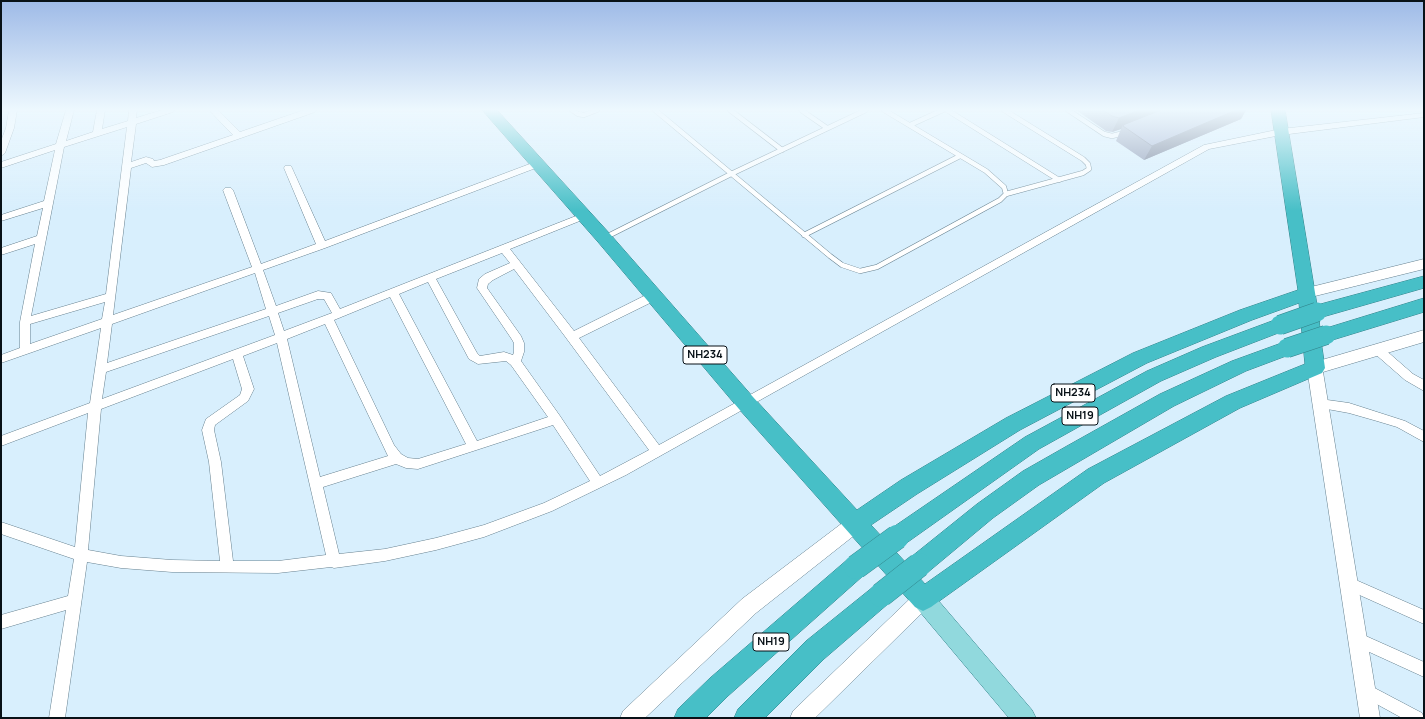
<!DOCTYPE html>
<style>
body{margin:0}
#map{position:relative;width:1425px;height:719px;overflow:hidden;background:#d8effd;font-family:Manrope,sans-serif}
canvas{display:block}
.frame{position:absolute;inset:0;border:2px solid #081117;pointer-events:none}
</style>
<div id="map">
<canvas width="1425" height="719"></canvas>
<div class="frame"></div>
</div>
<script>
const ctx = document.querySelector('canvas').getContext('2d');
ctx.lineJoin = 'round';
const toPath = rows => new Path2D(rows.map(r => 'M' + r).join(''));
function stroke(path, color, width, dash) { ctx.strokeStyle = color; ctx.lineWidth = width; ctx.lineCap = dash ? 'butt' : 'round'; ctx.setLineDash(dash || []); ctx.stroke(path); }
function paint(path, color) { ctx.fillStyle = color; ctx.fill(path, 'evenodd'); }
function label(font, color, halo, rows, align = 'center') {
  ctx.font = font + ' Manrope,sans-serif'; ctx.lineWidth = 3; ctx.setLineDash([]); ctx.textBaseline = 'middle'; ctx.strokeStyle = halo; ctx.fillStyle = color; for (const [text, x, y, turn = 0] of rows) {
    ctx.save(); ctx.translate(x, y); ctx.rotate((+turn || 0) * Math.PI / 180); ctx.textAlign = isNaN(turn) ? turn : align; if (halo) ctx.strokeText(text, 0, 0); ctx.fillText(text, 0, 0); ctx.restore();
  }
}
const lane = toPath([
 [572,110,578,114,584,115,597,110],
 [655,110,830,256,842,265,860,271,877,267,1000,200,1006,194,1004,187,986,171,884,110],
 [730,110,782,150],
 [801,110,827,128],
 [947,110,1059,180],
 [1004,110,1083,159,1088,164,1089,169,1083,173,1006,194],
 [1068,110,1104,134,1112,136,1124,133],
 [910,125,943,110],
 [804,235,960,156],
 [604,238,731,174,866,110]
]);
const street = toPath([
 [9,110,17,110,14,128,5,153,1,156,1,141,6,128,9,110],
 [66,110,74,110,66,141,93,132,97,110,105,110,102,129,128,121,129,110,137,110,136,118,162,110,174,110,173,112,136,124,131,162,146,157,153,159,154,161,160,160,233,135,209,110,218,110,240,132,304,110,316,110,315,112,164,165,152,167,146,163,131,168,113,315,252,267,223,190,225,188,231,188,233,190,261,264,316,244,284,168,285,166,291,166,292,168,325,241,535,162,541,162,542,164,541,166,325,248,263,270,276,306,318,291,331,293,340,309,581,214,587,214,589,216,587,218,510,249,574,331,650,293,658,293,659,296,658,299,579,338,659,445,1204,145,1281,129,1424,113,1424,117,1281,135,1209,149,626,475,552,511,484,537,436,550,385,561,334,568,331,567,278,573,172,572,121,568,87,562,65,718,49,718,66,610,1,629,1,615,68,596,74,559,1,534,1,522,75,547,88,413,1,446,1,436,90,403,101,328,1,363,1,355,20,348,20,322,35,244,1,255,1,248,37,236,43,208,1,221,1,215,44,201,55,150,1,168,1,162,56,144,66,110],
 [127,127,106,294,31,316,64,147,127,127],
 [502,253,510,263,485,274,479,279,477,288,511,338,514,343,514,352,513,355,504,352,480,356,477,353,436,279,502,253],
 [514,269,564,335,649,450,600,476,560,416,521,361,524,352,524,343,521,336,487,288,488,284,493,280,514,269],
 [255,273,266,309,107,363,112,324,255,273],
 [428,282,469,359,478,364,506,361,511,365,548,417,477,441,399,294,428,282],
 [390,297,466,444,418,459,408,458,401,454,394,445,334,320,390,297],
 [318,299,324,299,332,313,284,331,278,313,318,299],
 [105,302,102,319,30,344,30,324,105,302],
 [269,316,275,335,102,399,106,372,269,316],
 [325,324,388,456,320,477,287,339,325,324],
 [277,343,326,555,278,561,233,561,221,462,214,430,215,425,248,401,254,389,243,356,277,343],
 [233,359,242,389,240,395,206,419,202,430,209,462,220,561,172,560,121,556,88,550,101,409,233,359],
 [553,425,590,481,544,503,484,525,436,538,385,549,339,554,323,487,396,464,406,468,418,469,553,425],
 [1378,346,1382,347,1413,374,1424,380,1424,391,1405,380,1374,353,1373,350,1374,347,1378,346],
 [1320,399,1349,403,1405,421,1424,431,1424,442,1397,427,1377,421,1349,413,1316,407,1314,404,1316,401,1320,399],
 [1349,577,1424,610,1424,624,1344,588,1342,583,1344,578,1349,577],
 [1359,633,1424,662,1424,677,1354,645,1352,640,1354,635,1359,633],
 [1367,684,1422,713,1424,718,1402,718,1362,696,1360,691,1362,686,1367,684]
]);
const secondary = toPath([
 [1424,259,1424,269,1307,298,1302,297,1300,293,1302,289,1307,288,1424,259],
 [1424,330,1424,342,1323,372,1380,718,1360,718,1307,368,1310,364,1315,362,1424,330],
 [855,516,861,518,864,524,861,530,756,613,645,718,620,718,623,711,742,599,849,518,855,516],
 [923,590,930,593,932,599,930,605,815,718,790,718,793,711,916,593,923,590]
]);
const primary = toPath([
 [923,589,931,592,1032,710,1036,718,1009,718,915,606,912,599,915,592,923,589]
]);
const highway = toPath([
 [482,110,497,110,610,234,753,397,857,510,901,480,1006,418,1133,353,1240,310,1298,290,1271,110,1285,110,1317,305,1424,276,1424,288,1319,318,1320,330,1424,298,1424,312,1326,342,1321,341,1325,368,1322,373,1240,408,1104,483,931,607,923,611,915,607,739,409,598,242,482,110],
 [1299,303,1305,364,1226,396,1088,469,925,584,917,575,919,576,927,573,993,518,1039,485,1174,406,1246,371,1294,353,1296,348,1294,343,1287,341,1232,361,1160,394,1067,446,1023,471,977,504,911,557,908,565,871,525,917,494,1020,430,1147,363,1252,320,1299,303],
 [1280,318,1286,320,1289,325,1286,330,1216,357,1161,381,1039,449,905,544,897,547,889,544,886,537,889,530,1025,437,1147,371,1202,347,1280,318],
 [856,556,864,559,868,567,864,575,728,696,706,718,674,718,678,709,710,678,848,559,856,556],
 [881,584,889,587,893,595,889,603,824,659,765,718,734,718,738,709,806,641,873,587,881,584]
]);
const highwayBridgeFar1 = toPath([
 [1280,325,1317,312],
 [1287,348,1326,335]
]);
const highwayBridge = toPath([
 [856,567,897,537],
 [881,595,919,565]
]);
const wall = toPath([
 [1076,110,1246,110,1241,119,1144,160,1116,141,1121,129,1112,132,1106,131]
]);
const shadedWall = toPath([
 [1139,110,1169,110,1124,126,1123,125,1121,129,1112,132,1119,118],
 [1236,110,1246,110,1241,119,1144,160,1152,146]
]);
const building = toPath([
 [1103,110,1139,110,1119,118,1112,116,1103,110],
 [1161,110,1236,110,1152,146,1123,126,1124,126,1123,125,1161,110]
]);
const shields = [
 [705,355,44],
 [1073,393,44],
 [1080,416,36],
 [771,642,36]
];
const shieldNames = [
 ["NH234",705,355],
 ["NH234",1073,393],
 ["NH19",1080,416],
 ["NH19",771,642]
];
stroke(lane, '#66808f', 5.5);
stroke(street, '#66808f', 1);
stroke(secondary, '#66808f', 1);
stroke(primary, '#318289', 1);
stroke(highway, '#318289', 1);
stroke(lane, '#fff', 4.5);
paint(street, '#fff');
paint(secondary, '#fff');
paint(primary, '#91d9dd');
paint(highway, '#47bfc7');
stroke(highwayBridgeFar1, '#318289', 20, []);
stroke(highwayBridge, '#318289', 25, []);
stroke(highwayBridgeFar1, '#47bfc7', 19);
stroke(highwayBridge, '#47bfc7', 24);
paint(wall, '#8a95b0');
paint(shadedWall, '#707990');
paint(building, '#a0adcd');
stroke(building, '#707990', 1);
const sky = ctx.createLinearGradient(0, 0, 0, 211);
sky.addColorStop(0, '#9ebae7');
sky.addColorStop(0.52, '#edf8fe');
sky.addColorStop(1, '#edf8fe00');
ctx.fillStyle = sky;
ctx.fillRect(0, 0, 1425, 211);
for (const [x, y, w] of shields) { const box = new Path2D(); box.roundRect(x - w / 2, y - 9, w, 18, 3); ctx.fillStyle = '#fff'; ctx.fill(box); stroke(box, '#081117', 1); }
label('bold 11px', '#081117', null, shieldNames);
</script>
